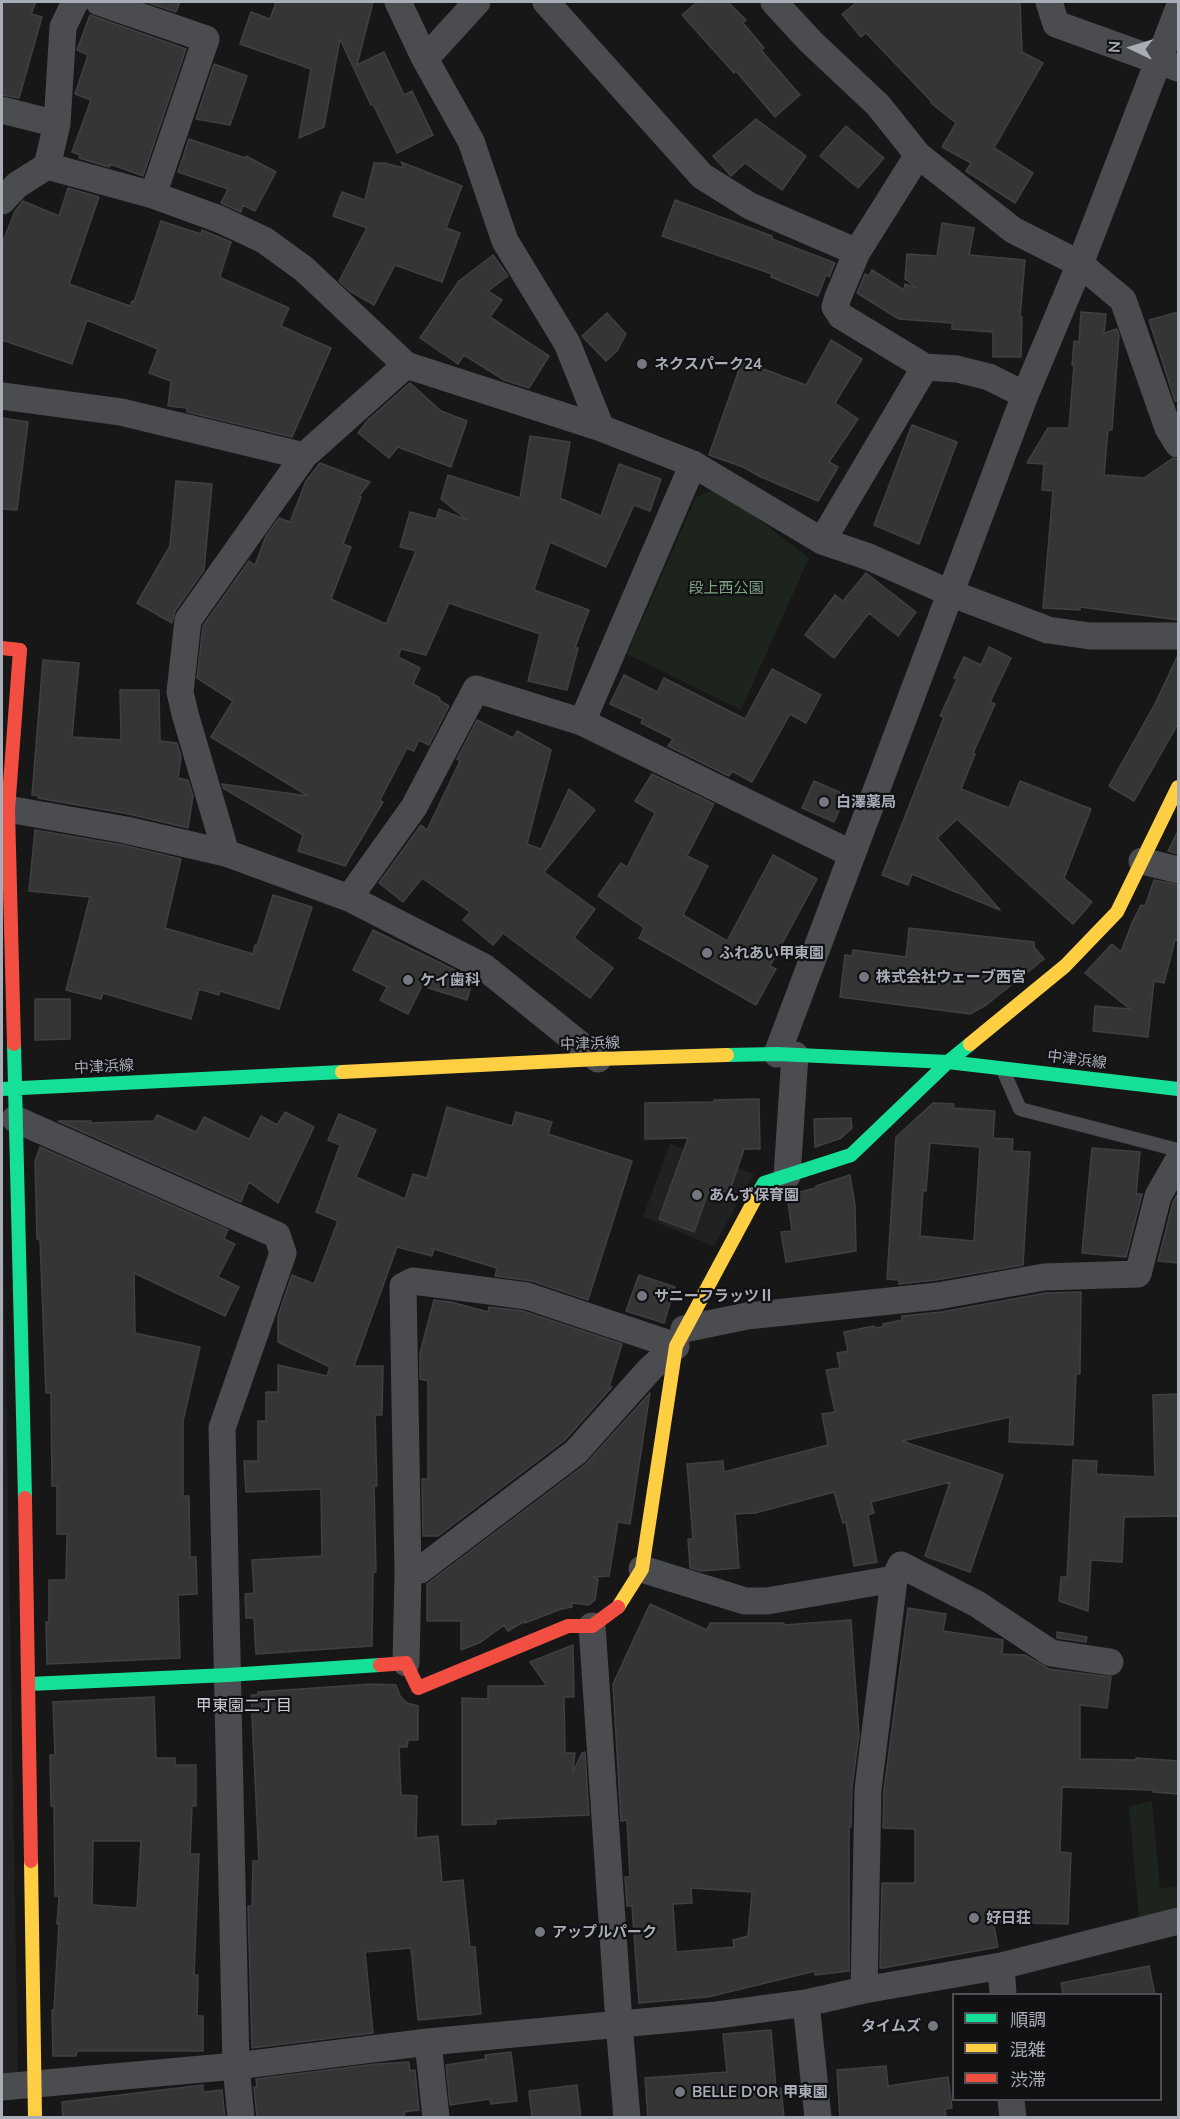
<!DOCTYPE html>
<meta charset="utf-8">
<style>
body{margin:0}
#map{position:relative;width:1180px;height:2119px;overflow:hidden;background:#171717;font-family:Mulish,"Noto Sans JP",sans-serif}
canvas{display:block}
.frame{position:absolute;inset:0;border:3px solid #a8adb8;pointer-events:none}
.legend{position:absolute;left:952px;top:1993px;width:210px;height:108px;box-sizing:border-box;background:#111113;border:2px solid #4d4f55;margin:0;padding:8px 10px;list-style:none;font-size:18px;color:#a8adb8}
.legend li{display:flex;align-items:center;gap:12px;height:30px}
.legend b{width:30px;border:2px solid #4d4f55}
.north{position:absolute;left:1102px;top:18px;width:60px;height:60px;-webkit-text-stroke:4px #111113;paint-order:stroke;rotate:274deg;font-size:16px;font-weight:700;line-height:24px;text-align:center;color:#a8adb8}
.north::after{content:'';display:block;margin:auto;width:21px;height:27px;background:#a8adb8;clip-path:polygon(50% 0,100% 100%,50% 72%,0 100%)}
</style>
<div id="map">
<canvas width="1180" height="2119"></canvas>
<div class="frame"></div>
<ul class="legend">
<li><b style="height:8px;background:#16e098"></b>順調</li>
<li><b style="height:8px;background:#ffcf43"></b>混雑</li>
<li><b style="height:8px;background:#f24e42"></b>渋滞</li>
</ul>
<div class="north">N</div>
</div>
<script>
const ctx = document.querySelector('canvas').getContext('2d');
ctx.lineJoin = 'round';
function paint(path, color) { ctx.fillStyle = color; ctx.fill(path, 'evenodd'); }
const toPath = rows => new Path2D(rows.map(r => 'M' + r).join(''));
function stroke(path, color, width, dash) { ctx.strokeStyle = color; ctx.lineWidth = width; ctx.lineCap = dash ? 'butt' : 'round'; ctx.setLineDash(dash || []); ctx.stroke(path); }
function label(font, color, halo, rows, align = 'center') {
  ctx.font = font + ' Mulish,"Noto Sans JP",sans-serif'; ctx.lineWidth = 4.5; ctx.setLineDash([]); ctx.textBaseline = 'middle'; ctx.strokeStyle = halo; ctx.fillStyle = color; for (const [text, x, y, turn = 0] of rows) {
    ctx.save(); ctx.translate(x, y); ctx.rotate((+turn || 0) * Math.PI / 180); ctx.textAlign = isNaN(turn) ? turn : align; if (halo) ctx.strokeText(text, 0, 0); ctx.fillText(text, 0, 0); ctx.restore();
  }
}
const built = toPath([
 [670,1144,754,1174,714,1246,643,1217],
 [2,1155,18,2074,2,2075]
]);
const green = toPath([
 [718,488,809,558,741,710,627,654,696,497],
 [1152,1801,1160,1888,1178,1886,1178,1911,1139,1920,1129,1806]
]);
const building = toPath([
 [2,2,36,2,31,14,42,17,19,98,2,95,2,2],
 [146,2,180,2,176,12,146,2],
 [276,2,373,2,357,65,384,52,404,95,412,91,433,135,397,153,373,104,371,105,340,39,324,127,299,138,311,69,240,44,251,12,270,19,276,2],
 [697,2,728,2,746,20,743,23,764,48,761,50,800,95,775,117,736,71,734,73,682,15,697,2],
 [857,2,1020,2,1022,52,1043,63,994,148,1033,173,1015,203,966,171,971,163,942,147,956,123,931,103,932,102,866,33,861,37,842,14,857,2],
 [90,15,186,49,143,176,110,164,109,167,79,158,80,155,72,152,91,100,75,94,88,55,77,50,90,15],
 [214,64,247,76,230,125,196,119,214,64],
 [756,119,806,156,782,190,745,163,731,176,713,156,756,119],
 [846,126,884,158,858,188,820,156,846,126],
 [189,139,245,158,246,156,276,172,255,211,243,205,241,212,221,203,228,189,178,172,189,139],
 [401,162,462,186,446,228,460,233,442,282,395,265,374,305,350,291,339,281,367,228,333,216,342,192,365,200,374,163,384,163,404,168,401,162],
 [68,188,99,197,69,284,130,306,132,301,134,302,161,221,201,234,202,230,231,242,220,276,221,278,289,308,281,326,331,348,292,437,187,412,187,408,168,406,171,381,149,373,158,349,87,320,72,364,2,340,2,244,15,211,23,201,59,216,68,188],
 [675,200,772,236,772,239,835,263,829,277,826,275,818,296,771,277,772,274,662,236,675,200],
 [942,223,974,228,969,255,1025,260,1020,317,1022,317,1021,357,993,357,993,332,952,329,952,323,899,319,857,293,865,274,869,276,872,270,904,290,905,284,917,288,905,279,907,254,937,256,942,223],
 [493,255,508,276,488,291,502,300,490,317,549,356,529,388,504,380,464,355,458,364,420,338,459,281,493,255],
 [1081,312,1106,314,1104,333,1117,329,1119,335,1112,430,1108,430,1104,475,1144,478,1173,458,1179,460,1179,620,1080,607,1080,610,1043,608,1053,491,1042,490,1044,464,1027,463,1048,428,1069,428,1074,365,1072,365,1074,341,1079,342,1081,312],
 [1179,312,1179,400,1175,401,1149,320,1179,312],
 [607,313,626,334,617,351,606,361,582,336,607,313],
 [831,340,862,359,835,403,858,419,829,462,838,467,818,501,761,477,743,467,709,455,742,361,806,385,831,340],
 [410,383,441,411,467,421,451,467,398,447,389,458,358,433,368,420,410,383],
 [2,418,28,422,17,510,2,509,2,418],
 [912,425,957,442,919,544,874,525,912,425],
 [530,436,570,442,560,498,601,516,619,464,661,479,650,511,634,505,606,567,550,542,534,590,589,610,575,648,578,648,567,690,528,681,540,634,449,603,426,655,401,649,398,657,420,668,413,684,440,698,439,700,449,706,429,745,419,740,414,751,407,748,380,800,383,802,345,866,298,851,303,835,223,788,222,784,308,796,211,737,233,701,197,678,203,626,249,561,255,565,266,536,279,518,290,522,306,481,320,463,370,482,359,496,361,497,343,544,351,547,331,599,386,624,416,551,400,547,410,512,436,519,439,509,467,520,441,499,448,475,520,498,530,436],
 [176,481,212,484,204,570,175,611,172,623,137,603,170,546,176,481],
 [866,573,916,612,898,636,869,613,834,658,805,635,835,595,843,601,866,573],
 [989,647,1011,658,990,702,995,704,973,753,975,754,961,789,1009,808,1020,781,1091,809,1064,878,1092,902,1073,924,957,819,937,838,1000,910,912,874,908,885,882,875,944,717,940,716,957,679,954,678,964,657,981,665,989,647],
 [1179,653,1179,722,1134,801,1109,786,1155,704,1179,653],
 [43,660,79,663,72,737,121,740,120,690,159,690,160,741,177,743,181,757,178,778,188,780,193,796,188,828,129,814,38,798,39,796,32,795,43,660],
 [772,669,821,695,806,723,790,714,752,782,732,771,729,776,668,746,673,739,641,723,643,719,610,704,624,675,657,692,664,678,745,719,772,669],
 [477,720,513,738,517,731,551,750,527,844,541,849,569,789,595,810,544,872,595,909,574,938,613,968,590,998,503,933,493,945,463,920,470,912,422,878,403,902,379,883,421,825,427,830,460,761,457,759,477,720],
 [652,774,714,804,687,856,708,866,683,915,727,941,773,855,817,879,770,966,776,969,756,1005,639,938,644,928,598,896,621,863,627,867,655,813,635,801,652,774],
 [814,781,846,795,834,822,802,808,814,781],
 [1179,829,1179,854,1168,851,1179,829],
 [35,830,123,845,181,859,165,928,253,954,255,945,257,946,273,895,312,907,279,1009,220,991,219,995,199,989,191,1019,103,993,101,999,66,990,90,897,29,891,35,830],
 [1154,880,1179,885,1179,941,1175,940,1164,983,1154,981,1148,1037,1093,1031,1095,1006,1130,1009,1085,973,1112,944,1121,952,1132,923,1141,905,1145,906,1154,880],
 [909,928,1034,942,1034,947,1044,959,986,1005,970,1014,840,997,845,955,852,956,853,950,906,957,909,928],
 [373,930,473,979,467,1000,422,986,408,1014,380,1000,387,987,353,970,373,930],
 [35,999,70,999,70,1039,35,1040,35,999],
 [759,1099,760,1149,744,1149,729,1193,710,1187,694,1232,659,1219,688,1138,645,1139,645,1103,714,1102,714,1100,759,1099],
 [933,1103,954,1104,953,1108,995,1111,993,1138,1013,1139,1012,1151,1030,1152,1023,1265,936,1280,899,1284,899,1280,887,1279,896,1137,933,1103],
 [930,1143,980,1147,974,1241,920,1236,923,1190,926,1191,930,1143],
 [447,1107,512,1126,516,1112,552,1122,548,1134,632,1161,588,1300,532,1281,495,1276,497,1268,434,1249,432,1256,397,1247,354,1366,383,1366,382,1415,375,1415,377,1486,374,1486,376,1572,373,1572,372,1646,256,1654,254,1618,246,1618,245,1594,254,1593,252,1560,322,1556,321,1489,246,1492,244,1461,258,1461,258,1421,266,1421,266,1392,278,1392,278,1365,327,1376,330,1367,278,1342,278,1316,292,1275,314,1284,338,1221,316,1212,340,1145,328,1140,339,1114,376,1130,356,1177,405,1199,413,1174,427,1178,447,1107],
 [285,1112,314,1127,278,1203,249,1182,241,1202,58,1121,91,1121,90,1123,154,1121,157,1115,196,1132,204,1117,249,1139,261,1116,277,1125,285,1112],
 [851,1118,852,1128,841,1138,815,1147,814,1119,851,1118],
 [40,1147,228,1230,224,1239,235,1244,218,1277,239,1287,225,1316,134,1273,135,1333,200,1347,183,1421,183,1496,189,1496,190,1557,196,1557,197,1594,178,1595,180,1658,47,1664,46,1622,49,1622,49,1580,66,1580,67,1534,57,1534,57,1486,52,1486,51,1393,46,1393,40,1240,37,1239,35,1161,40,1147],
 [1092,1148,1140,1152,1136,1194,1142,1194,1126,1257,1082,1253,1092,1148],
 [850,1175,855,1205,856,1251,786,1262,781,1232,792,1231,787,1195,816,1188,816,1186,850,1175],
 [1179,1193,1179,1263,1158,1261,1173,1202,1179,1193],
 [639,1275,675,1287,664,1323,626,1311,639,1275],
 [1081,1292,1080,1374,1076,1374,1073,1445,1009,1442,1010,1417,902,1441,1003,1475,970,1572,925,1556,950,1482,871,1502,874,1513,868,1515,877,1562,854,1566,846,1522,843,1523,834,1492,755,1513,735,1514,739,1568,701,1571,690,1568,688,1539,693,1539,687,1464,723,1461,724,1472,828,1445,822,1414,835,1412,826,1370,840,1368,837,1353,848,1351,844,1332,874,1326,875,1328,883,1327,883,1324,902,1320,902,1316,941,1312,1046,1293,1081,1292],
 [434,1300,451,1302,488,1312,489,1307,523,1311,622,1344,609,1387,612,1387,565,1440,438,1536,423,1536,422,1479,428,1479,428,1381,420,1379,420,1353,434,1300],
 [650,1393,630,1524,618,1522,609,1576,593,1577,598,1579,595,1600,589,1605,572,1603,572,1607,561,1609,525,1623,525,1621,508,1631,504,1625,481,1642,461,1650,461,1621,427,1621,427,1584,586,1464,650,1393],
 [1179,1394,1179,1516,1124,1517,1122,1562,1091,1560,1088,1611,1059,1601,1061,1577,1067,1577,1073,1460,1097,1461,1096,1474,1155,1477,1153,1395,1179,1394],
 [650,1604,707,1630,710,1623,784,1623,784,1625,851,1620,859,1735,852,1787,851,1827,849,1827,849,1971,815,1975,815,1971,708,1997,639,2003,632,1906,627,1906,625,1877,630,1877,627,1820,621,1821,613,1684,650,1604],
 [691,1888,752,1892,748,1936,733,1940,734,1947,676,1952,673,1904,692,1903,691,1888],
 [908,1608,946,1614,943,1631,1003,1640,1002,1654,1025,1655,1049,1669,1111,1677,1107,1708,1080,1705,1080,1759,1136,1760,1136,1758,1179,1761,1179,1794,1153,1792,1153,1790,1062,1787,1060,1852,1071,1853,1068,1924,993,1922,998,1947,883,1968,880,1968,882,1883,915,1883,915,1829,883,1828,884,1790,908,1608],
 [1057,1632,1087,1637,1086,1642,1057,1638,1057,1632],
 [573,1645,574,1697,564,1697,565,1753,575,1753,573,1772,582,1753,585,1752,589,1815,496,1819,496,1824,462,1825,462,1698,488,1699,488,1686,547,1686,530,1662,573,1645],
 [372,1684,396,1685,400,1696,407,1703,418,1706,418,1740,408,1740,407,1747,399,1747,401,1795,417,1796,416,1838,438,1836,442,1882,463,1880,470,1947,475,1947,481,2014,418,2020,411,1948,365,1952,373,2033,252,2048,248,1906,252,1906,253,1861,259,1861,251,1695,258,1695,258,1692,372,1684],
 [154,1697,156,1758,175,1758,175,1765,196,1765,196,1806,192,1806,190,1854,199,1854,194,1975,198,1975,197,2016,203,2016,203,2051,77,2051,76,2056,53,2056,52,2010,54,2010,59,1924,57,1924,59,1896,55,1896,54,1806,51,1806,50,1755,55,1755,53,1702,154,1697],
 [93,1841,141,1841,137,1908,92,1905,93,1841],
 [1149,1966,1155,1995,1063,1995,1061,1983,1149,1966],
 [771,2030,776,2089,781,2088,784,2118,648,2118,645,2078,727,2072,723,2034,771,2030],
 [511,2052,517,2101,491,2104,490,2099,450,2105,446,2065,486,2059,485,2055,511,2052],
 [409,2062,410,2071,415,2070,419,2110,404,2112,405,2118,257,2118,254,2087,257,2087,256,2079,376,2064,409,2062],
 [886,2066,888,2086,948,2077,952,2108,945,2109,946,2118,840,2118,837,2070,886,2066],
 [203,2085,203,2092,222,2090,225,2118,63,2118,62,2102,203,2085],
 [577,2085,581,2118,532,2118,529,2091,577,2085]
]);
const lane = toPath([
 [1003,1070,1020,1109,1178,1150]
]);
const street = toPath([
 [99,2,206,39,153,195],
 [398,2,425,59,471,141,505,241,567,343,601,428],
 [546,2,702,176,750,206,857,252],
 [774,2,811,42,878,105,918,155,1013,230,1080,264,1123,300,1168,428,1178,444],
 [1049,2,1056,24,1178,68],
 [425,59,477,2],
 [2,110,57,124],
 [918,155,857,252,838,297,835,307,841,316,925,367,957,369,989,377,1025,395],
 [47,166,153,195,219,219,264,240,304,269,406,365,601,428,693,464,822,541,869,557,950,593,1048,630,1090,636,1178,636],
 [2,201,17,185,47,166,57,124,63,27,75,2],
 [2,396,121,412,304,456],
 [822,541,925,367],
 [582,722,693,464],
 [2,808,126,830,226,853,349,898,484,967,598,1059],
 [226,853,185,714,180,692,188,620,304,456,406,365],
 [1142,861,1178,870],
 [349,898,414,807,476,689,582,722,852,854],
 [777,1054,1025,395,1080,264,1178,10],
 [15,1119,277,1235,283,1253,222,1428,236,2066,241,2118],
 [787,1176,795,1055],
 [684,1329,747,1316,938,1296,1044,1277,1138,1274,1158,1196,1178,1161],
 [642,1569,745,1601,767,1601,894,1579,901,1565,977,1604,1051,1653,1110,1662],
 [408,1573,420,1570,576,1452,650,1369,676,1346],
 [592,1626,619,2023,627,2118],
 [406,1663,408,1573,403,1286,413,1281,527,1296,676,1346],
 [1001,1966,1003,1994],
 [864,1990,868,1789,894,1579],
 [806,2003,818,2118],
 [428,2042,436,2118],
 [2,2087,236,2066,428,2042,717,2015,806,2003,864,1990,1001,1966,1178,1921],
 [1011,2100,1013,2118]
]);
const fast = toPath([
 [14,1044,25,1498],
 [727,1055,777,1054,948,1062,1178,1089],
 [2,1089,342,1072],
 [756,1197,764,1183,851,1155,948,1062,970,1044],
 [29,1684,228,1675,380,1665]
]);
const slow = toPath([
 [970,1044,1065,966,1117,912,1178,787],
 [342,1072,598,1059,727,1055],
 [618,1607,642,1569,676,1346,756,1197],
 [31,1861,35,2118]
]);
const jam = toPath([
 [2,648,20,650,8,810,14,1044],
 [25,1498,31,1861],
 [380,1665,406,1663,418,1688,568,1626,592,1626,618,1607]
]);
const markers = [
 [642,364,6,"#757880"],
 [824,802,6,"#757880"],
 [707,953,6,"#757880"],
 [864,977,6,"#757880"],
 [408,980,6,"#757880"],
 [697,1195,6,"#757880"],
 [642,1296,6,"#757880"],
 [974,1918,6,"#757880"],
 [540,1932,6,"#757880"],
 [933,2026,6,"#757880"],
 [680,2092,6,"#757880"]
];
const poiNames = [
 ["ネクスパーク24",654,364],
 ["白澤薬局",836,802],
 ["ふれあい甲東園",719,953],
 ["株式会社ウェーブ西宮",876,977],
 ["ケイ歯科",420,980],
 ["あんず保育園",709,1195],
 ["サニーフラッツⅡ",654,1296],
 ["好日荘",986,1918],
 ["アップルパーク",552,1932],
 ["タイムズ",921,2026,"right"],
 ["BELLE D'OR 甲東園",692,2092]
];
const parkNames = [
 ["段上西公園",726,588]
];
const streetNames = [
 ["中津浜線",590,1044,-2],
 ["中津浜線",1077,1060,7],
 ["中津浜線",104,1067,-3]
];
const neighbourhoodNames = [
 ["甲東園二丁目",244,1706]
];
paint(built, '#212123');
paint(green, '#1d241e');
paint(building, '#353536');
stroke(building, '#3f4043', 1.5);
stroke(lane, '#4b4c50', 14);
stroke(street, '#4b4c50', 27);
stroke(fast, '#16e098', 14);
stroke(slow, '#ffcf43', 14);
stroke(jam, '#f24e42', 14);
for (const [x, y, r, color] of markers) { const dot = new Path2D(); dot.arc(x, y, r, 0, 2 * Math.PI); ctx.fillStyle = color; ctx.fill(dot); stroke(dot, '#111113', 2); }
label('bold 15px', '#a8adb8', '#111113', poiNames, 'left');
label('15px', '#7fa381', '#111113', parkNames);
label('15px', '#a8adb8', '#111113', streetNames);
label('16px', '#c9ccd4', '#111113', neighbourhoodNames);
</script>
